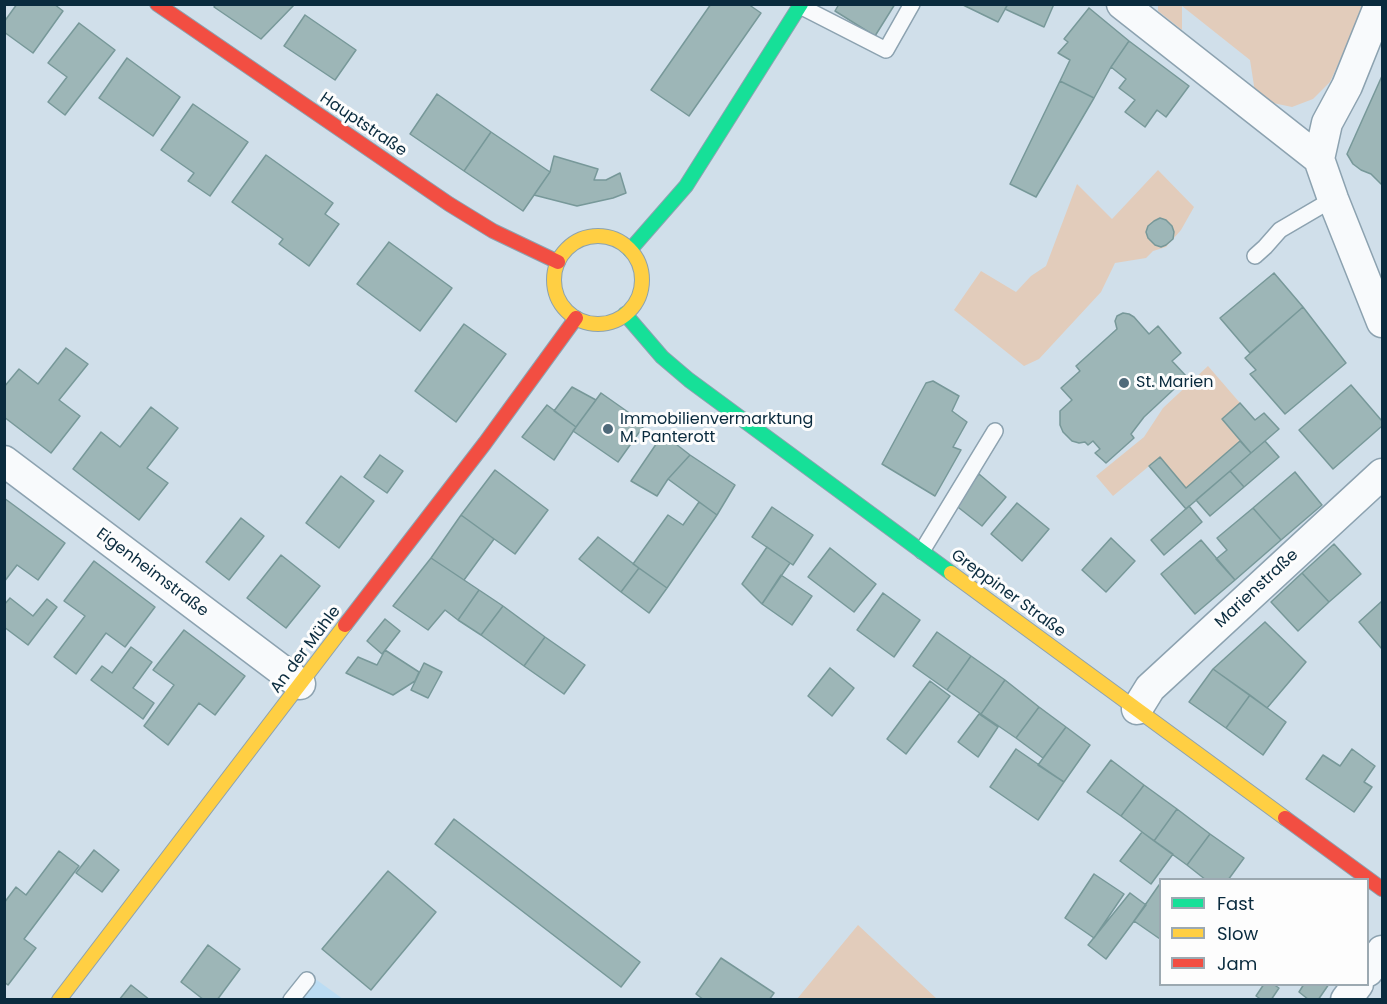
<!DOCTYPE html>
<meta charset="utf-8">
<style>
body{margin:0}
#map{position:relative;width:1387px;height:1004px;overflow:hidden;background:#d0dfea;font-family:Poppins,sans-serif}
canvas{display:block}
.frame{position:absolute;inset:0;border:6px solid #0a2b3e;pointer-events:none}
.legend{position:absolute;left:1159px;top:878px;width:210px;height:108px;box-sizing:border-box;background:#fdfdfd;border:2px solid #9ca9b1;margin:0;padding:8px 10px;list-style:none;font-size:18px;color:#0a2b3e}
.legend li{display:flex;align-items:center;gap:12px;height:30px}
.legend b{width:30px;border:2px solid #9ca9b1}
</style>
<div id="map">
<canvas width="1387" height="1004"></canvas>
<div class="frame"></div>
<ul class="legend">
<li><b style="height:8px;background:#16e098"></b>Fast</li>
<li><b style="height:8px;background:#ffcf43"></b>Slow</li>
<li><b style="height:8px;background:#f24e42"></b>Jam</li>
</ul>
</div>
<script>
const ctx = document.querySelector('canvas').getContext('2d');
ctx.lineJoin = 'round';
function paint(path, color) { ctx.fillStyle = color; ctx.fill(path, 'evenodd'); }
const toPath = rows => new Path2D(rows.map(r => 'M' + r).join(''));
function stroke(path, color, width, dash) { ctx.strokeStyle = color; ctx.lineWidth = width; ctx.lineCap = dash ? 'butt' : 'round'; ctx.setLineDash(dash || []); ctx.stroke(path); }
function label(font, color, halo, rows, align = 'center') {
  ctx.font = font + ' Poppins,sans-serif'; ctx.lineWidth = 6; ctx.setLineDash([]); ctx.textBaseline = 'middle'; ctx.strokeStyle = halo; ctx.fillStyle = color; for (const [text, x, y, turn = 0] of rows) {
    ctx.save(); ctx.translate(x, y); ctx.rotate((+turn || 0) * Math.PI / 180); ctx.textAlign = isNaN(turn) ? turn : align; if (halo) ctx.strokeText(text, 0, 0); ctx.fillText(text, 0, 0); ctx.restore();
  }
}
const built = toPath([
 [307,973,343,999,286,1000]
]);
const green = toPath([
 [1158,5,1365,5,1330,82,1313,99,1292,107,1273,103,1255,92,1250,60,1182,6,1182,30,1158,11],
 [1158,170,1194,207,1181,230,1166,247,1153,251,1146,258,1115,263,1101,292,1039,359,1024,366,954,310,981,271,1016,292,1031,276,1046,266,1077,184,1112,219],
 [1208,366,1240,403,1222,419,1240,441,1186,488,1160,457,1113,496,1096,476,1144,437,1163,408],
 [858,925,937,999,797,999]
]);
const building = toPath([
 [17,4,54,4,63,11,33,53,4,32,4,22,17,4],
 [216,4,295,4,261,39,214,7,216,4],
 [711,4,748,4,761,13,689,116,651,90,711,4],
 [839,4,895,4,875,36,835,11,839,4],
 [961,4,1008,4,998,22,961,4],
 [1008,4,1054,4,1044,27,1005,9,1008,4],
 [1089,8,1129,41,1111,67,1094,98,1060,81,1070,60,1058,53,1068,42,1064,39,1089,8],
 [305,15,356,50,335,80,284,46,305,15],
 [79,23,115,50,65,115,48,102,67,77,48,63,79,23],
 [1129,41,1189,86,1166,117,1157,110,1145,127,1125,112,1135,100,1119,88,1126,79,1111,67,1129,41],
 [127,58,180,97,153,136,99,98,127,58],
 [1382,76,1382,183,1381,184,1371,174,1361,170,1353,164,1347,154,1382,76],
 [1060,81,1094,98,1036,197,1010,184,1060,81],
 [437,94,491,132,464,171,410,134,437,94],
 [193,104,248,142,210,196,188,181,194,173,161,150,193,104],
 [491,132,550,172,523,211,464,171,491,132],
 [266,155,333,203,325,214,339,224,309,266,279,244,283,239,232,202,266,155],
 [554,156,598,169,594,180,606,180,620,173,626,193,613,198,577,206,534,195,550,172,554,156],
 [1160,218,1166,220,1172,226,1174,232,1173,239,1166,245,1161,247,1155,245,1148,238,1146,232,1148,226,1154,221,1160,218],
 [389,242,452,288,420,331,357,284,389,242],
 [1274,273,1303,307,1250,353,1220,318,1274,273],
 [1303,307,1346,363,1285,414,1250,374,1256,370,1245,358,1303,307],
 [1123,313,1129,314,1134,317,1149,334,1158,326,1181,353,1172,361,1187,377,1144,417,1131,434,1134,438,1106,463,1095,453,1100,449,1093,441,1088,445,1085,442,1079,443,1072,441,1063,432,1060,425,1060,411,1072,400,1061,388,1080,371,1076,366,1117,329,1115,321,1117,316,1123,313],
 [464,324,506,354,456,422,415,391,464,324],
 [66,348,88,364,59,400,80,416,51,453,4,417,4,387,19,369,38,384,66,348],
 [933,381,959,396,952,411,967,422,953,447,961,450,935,496,882,464,926,383,933,381],
 [1351,385,1382,421,1382,426,1333,469,1299,430,1351,385],
 [572,387,596,400,576,427,554,411,572,387],
 [601,393,645,424,618,462,573,431,601,393],
 [1240,403,1255,420,1264,413,1279,429,1251,453,1222,419,1240,403],
 [547,405,576,427,554,460,522,437,547,405],
 [151,407,178,428,147,468,168,483,139,520,73,469,101,432,120,447,151,407],
 [663,434,690,455,668,479,657,496,631,481,663,434],
 [1240,441,1251,453,1186,509,1149,466,1160,457,1186,488,1240,441],
 [1265,441,1279,457,1244,487,1230,471,1265,441],
 [380,455,403,471,387,493,364,477,380,455],
 [690,455,735,485,717,515,668,479,690,455],
 [495,470,548,510,515,554,461,515,495,470],
 [1230,471,1244,487,1210,516,1196,500,1230,471],
 [1295,472,1322,505,1281,540,1253,508,1295,472],
 [979,474,1006,497,982,526,954,504,979,474],
 [341,476,374,501,339,548,306,523,341,476],
 [4,498,65,543,38,580,17,565,4,582,4,498],
 [699,502,717,515,667,588,633,564,668,515,683,525,699,502],
 [1017,503,1049,529,1022,561,991,534,1017,503],
 [1189,506,1202,522,1164,555,1151,540,1189,506],
 [772,507,813,535,793,565,752,537,772,507],
 [1253,508,1281,540,1235,580,1216,559,1227,550,1217,538,1253,508],
 [461,515,494,539,464,580,431,558,461,515],
 [241,518,264,536,229,580,206,562,241,518],
 [598,537,639,568,621,592,579,559,598,537],
 [1111,538,1135,561,1106,592,1082,570,1111,538],
 [1201,540,1235,580,1195,614,1161,574,1201,540],
 [1334,544,1361,574,1329,602,1302,573,1334,544],
 [767,547,790,563,762,604,742,584,767,547],
 [830,548,876,584,854,612,808,577,830,548],
 [281,555,320,586,286,628,247,598,281,555],
 [431,558,479,590,458,620,445,610,428,630,393,606,431,558],
 [94,561,155,607,125,647,106,633,76,674,54,657,85,616,64,601,94,561],
 [639,568,667,588,649,613,621,592,639,568],
 [1302,573,1329,602,1298,631,1271,602,1302,573],
 [781,575,812,596,792,625,762,604,781,575],
 [479,590,503,606,481,635,458,620,479,590],
 [883,593,920,620,894,657,857,630,883,593],
 [10,598,33,616,47,599,57,607,28,645,4,627,4,605,10,598],
 [1382,601,1382,649,1359,622,1382,601],
 [503,606,545,637,524,666,481,635,503,606],
 [385,619,400,631,382,654,367,641,385,619],
 [1265,622,1306,662,1267,708,1213,669,1265,622],
 [184,630,245,676,215,715,199,703,168,745,144,726,174,685,153,670,184,630],
 [937,632,971,656,947,690,913,666,937,632],
 [545,637,585,665,564,694,524,666,545,637],
 [131,647,152,662,133,688,154,703,143,719,91,680,102,666,112,673,131,647],
 [385,650,419,672,415,681,393,695,346,673,358,657,377,665,385,650],
 [971,656,1005,680,981,714,947,690,971,656],
 [424,663,442,672,428,698,411,690,424,663],
 [830,668,854,688,832,716,808,696,830,668],
 [1213,669,1250,695,1226,728,1189,702,1213,669],
 [1005,680,1039,707,1016,738,981,714,1005,680],
 [930,681,950,696,906,754,887,739,930,681],
 [1250,695,1286,722,1263,755,1226,728,1250,695],
 [1039,707,1066,727,1043,758,1016,738,1039,707],
 [979,714,998,727,978,757,958,742,979,714],
 [1066,727,1090,745,1064,782,1038,765,1066,727],
 [1016,749,1064,782,1038,820,990,787,1016,749],
 [1352,749,1375,766,1364,782,1372,787,1354,812,1306,779,1323,755,1340,766,1352,749],
 [1111,760,1144,785,1121,816,1087,792,1111,760],
 [1144,785,1177,809,1154,841,1121,816,1144,785],
 [1177,809,1210,834,1187,865,1154,841,1177,809],
 [454,819,640,962,621,987,435,844,454,819],
 [1142,832,1173,854,1151,884,1120,861,1142,832],
 [1210,834,1244,858,1228,880,1206,880,1187,865,1210,834],
 [94,850,119,870,102,892,76,873,94,850],
 [59,851,79,866,24,939,36,948,8,985,4,982,4,903,16,887,26,895,59,851],
 [388,871,436,912,371,990,322,949,388,871],
 [1094,874,1124,894,1094,938,1065,918,1094,874],
 [1159,885,1160,886,1160,939,1134,921,1159,885],
 [1130,893,1146,905,1106,959,1088,945,1130,893],
 [208,945,240,969,217,1000,204,1000,181,982,208,945],
 [721,958,774,993,769,1000,704,1000,696,994,721,958],
 [1264,984,1273,984,1279,988,1271,1000,1262,1000,1256,996,1264,984],
 [1304,984,1329,984,1318,1000,1309,1000,1299,992,1304,984],
 [131,985,150,1000,119,1000,131,985]
]);
const lane = toPath([
 [800,6,886,50,912,4],
 [1255,256,1265,247,1280,230,1333,199],
 [922,551,995,431],
 [291,1000,307,980]
]);
const street = toPath([
 [1122,4,1319,159],
 [1380,4,1347,86,1327,123,1319,159,1333,199,1382,322],
 [4,461,300,684],
 [1137,709,1150,688,1382,474],
 [1368,971,1382,951],
 [1346,1000,1358,984]
]);
const fast = toPath([
 [630,250,686,186,801,4],
 [625,314,662,357,689,380,951,573]
]);
const slow = toPath([
 '554 280a44 44 0 1 1 88 0a44 44 0 1 1-88 0Z',
 [951,573,1285,818],
 [59,1000,345,625]
]);
const jam = toPath([
 [157,4,449,204,493,231,558,262],
 [345,625,485,443,576,318],
 [1285,818,1382,889]
]);
const markers = [
 [1124,383,6,"#4f6a7a"],
 [608,429,6,"#4f6a7a"]
];
const streetNames = [
 ["Hauptstraße",363,125,34],
 ["Eigenheimstraße",152,573,37],
 ["Marienstraße",1257,589,-43],
 ["Greppiner Straße",1008,594,36],
 ["An der Mühle",306,650,-53]
];
const poiNames = [
 ["St. Marien",1136,383],
 ["Immobilienvermarktung",620,420],
 ["M. Panterott",620,438]
];
paint(built, '#bbdcf3');
paint(green, '#e2ccbb');
paint(building, '#9db6b7');
stroke(building, '#779899', 1.5);
stroke(lane, '#8ca2b0', 18);
stroke(street, '#8ca2b0', 33);
stroke(fast, '#8ca2b0', 16);
stroke(slow, '#8ca2b0', 16);
stroke(jam, '#8ca2b0', 16);
stroke(lane, '#f8fafc', 15);
stroke(street, '#f8fafc', 30);
stroke(fast, '#16e098', 14);
stroke(slow, '#ffcf43', 14);
stroke(jam, '#f24e42', 14);
for (const [x, y, r, color] of markers) { const dot = new Path2D(); dot.arc(x, y, r, 0, 2 * Math.PI); ctx.fillStyle = color; ctx.fill(dot); stroke(dot, '#fdfdfd', 2); }
label('16px', '#0a2b3e', '#fdfdfd', streetNames);
label('16px', '#0a2b3e', '#fdfdfd', poiNames, 'left');
</script>
